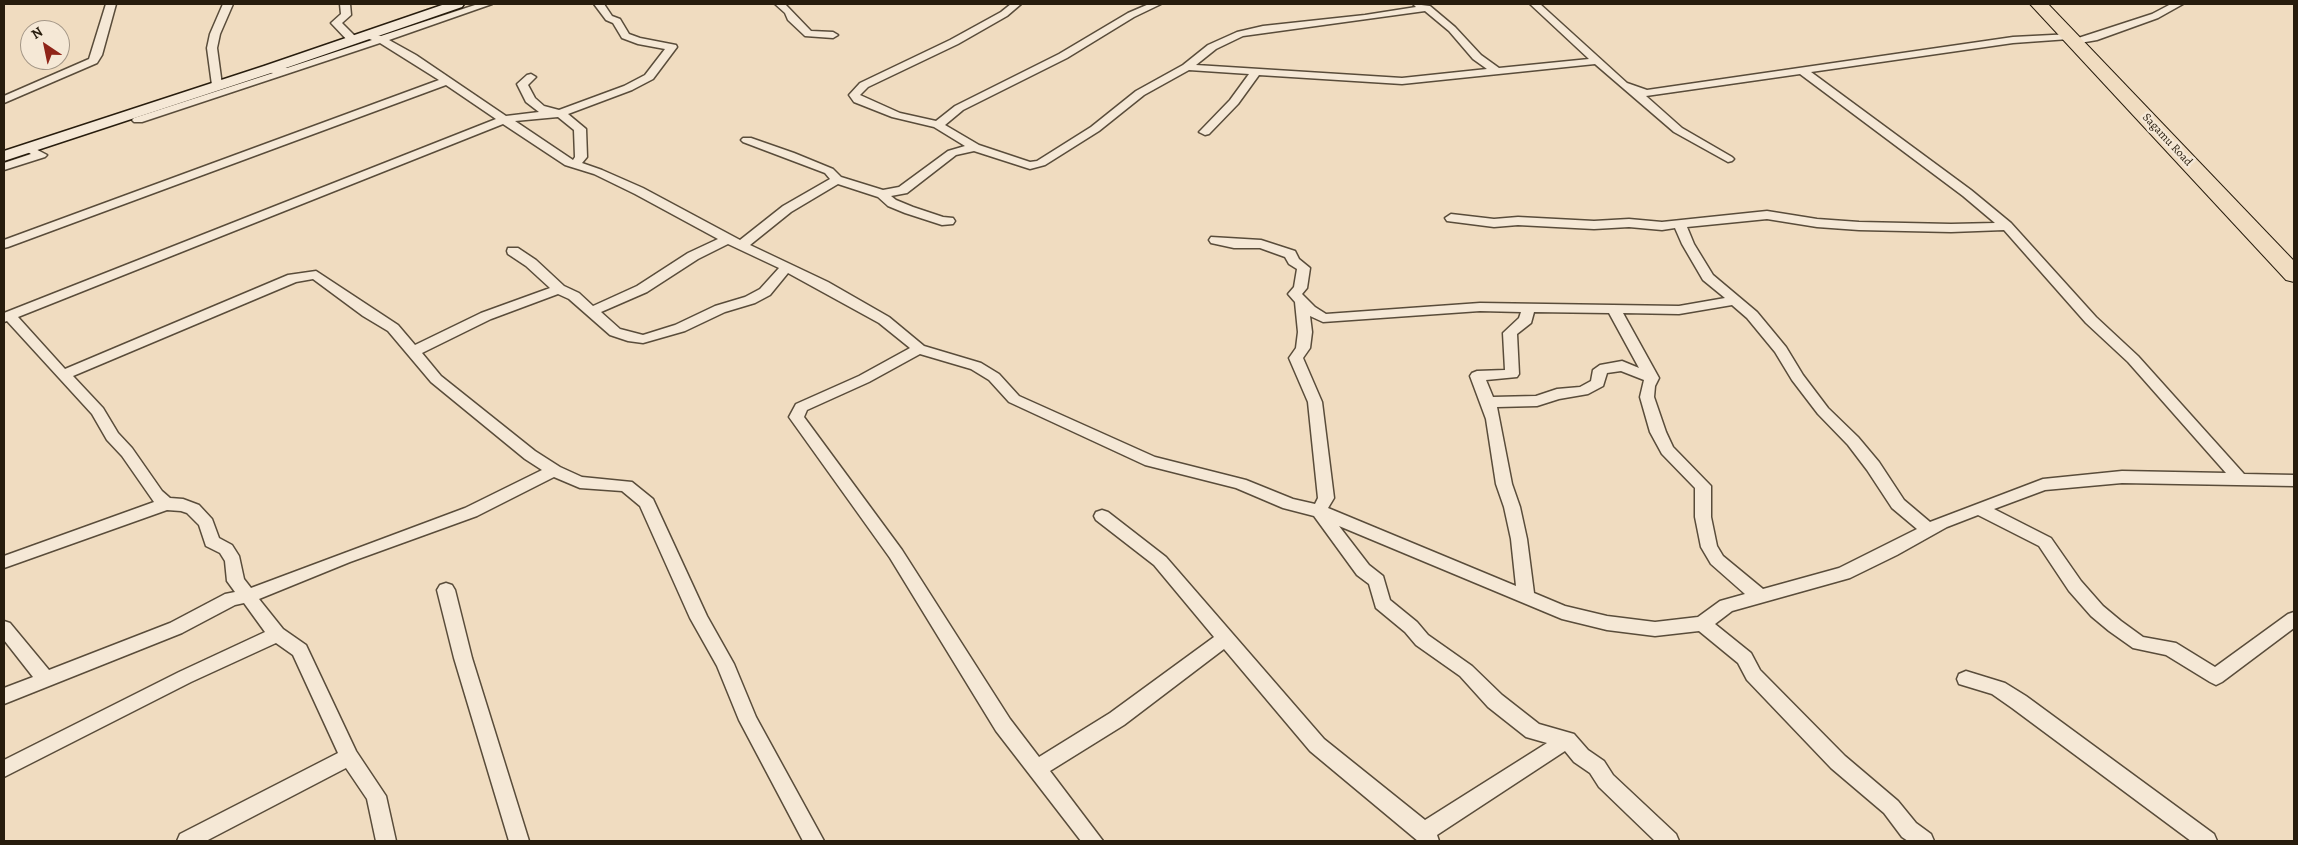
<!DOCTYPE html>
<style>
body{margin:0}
#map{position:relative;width:2298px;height:845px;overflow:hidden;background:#f0dcc0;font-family:Alegreya,serif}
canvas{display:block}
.frame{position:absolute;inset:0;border:5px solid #271c0d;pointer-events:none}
.north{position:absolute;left:20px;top:20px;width:50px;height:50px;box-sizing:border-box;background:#f5e8d6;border:1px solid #a39686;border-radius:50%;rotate:326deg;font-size:14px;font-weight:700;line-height:20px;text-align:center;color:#271c0d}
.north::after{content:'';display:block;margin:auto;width:18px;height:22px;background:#8f2418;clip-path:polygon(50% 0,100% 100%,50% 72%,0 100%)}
</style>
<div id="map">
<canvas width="2298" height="845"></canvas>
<div class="frame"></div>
<div class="north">N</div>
</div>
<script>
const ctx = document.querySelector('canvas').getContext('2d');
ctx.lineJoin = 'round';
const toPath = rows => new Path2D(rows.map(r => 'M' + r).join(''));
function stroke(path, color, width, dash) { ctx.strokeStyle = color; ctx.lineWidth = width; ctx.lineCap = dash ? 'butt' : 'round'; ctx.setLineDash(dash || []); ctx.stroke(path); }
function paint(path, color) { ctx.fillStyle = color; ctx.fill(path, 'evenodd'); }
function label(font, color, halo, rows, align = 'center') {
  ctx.font = font + ' Alegreya,serif'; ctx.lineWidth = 5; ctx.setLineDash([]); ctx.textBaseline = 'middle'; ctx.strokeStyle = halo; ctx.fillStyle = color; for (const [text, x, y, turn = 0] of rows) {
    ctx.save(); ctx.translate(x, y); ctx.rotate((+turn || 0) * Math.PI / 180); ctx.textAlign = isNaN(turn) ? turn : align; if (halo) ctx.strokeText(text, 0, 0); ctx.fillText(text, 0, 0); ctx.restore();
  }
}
const street = toPath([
 [106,4,116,4,102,55,97,63,4,103,4,96,89,59,106,4],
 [223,4,233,4,220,34,217,48,222,85,217,88,212,85,207,48,210,34,223,4],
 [340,4,350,4,351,15,342,23,357,38,357,42,349,42,331,23,341,14,340,4],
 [478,4,492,4,389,40,416,55,506,116,539,112,526,102,517,84,527,75,531,74,536,77,528,85,535,98,544,106,559,110,624,86,645,75,665,49,638,44,622,38,613,23,606,20,594,4,604,4,612,16,620,19,629,34,640,38,676,45,677,47,653,79,632,90,568,114,586,129,587,157,582,163,602,170,643,188,740,240,783,206,830,179,825,173,743,142,741,140,743,138,751,138,794,153,833,169,841,177,883,190,899,187,948,151,965,146,934,127,892,117,854,102,849,95,860,83,950,40,1001,12,1011,4,1021,4,1007,16,958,44,868,87,860,95,900,113,936,121,955,106,1059,54,1128,13,1149,4,1161,4,1134,17,1067,58,963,110,945,125,979,145,1030,162,1037,161,1091,127,1136,91,1183,65,1208,45,1237,32,1263,26,1365,15,1416,7,1413,4,1430,6,1455,27,1481,55,1499,68,1589,59,1530,4,1540,4,1627,83,1647,90,2013,37,2072,34,2074,36,2069,39,2013,43,1811,72,1971,190,2011,223,2096,317,2138,356,2244,474,2294,475,2294,486,2122,483,2045,490,1994,509,2051,538,2081,581,2103,606,2121,621,2143,637,2176,643,2215,667,2288,614,2294,612,2294,628,2222,682,2216,685,2210,682,2166,655,2133,648,2109,631,2091,616,2069,591,2039,546,1978,515,1947,527,1897,555,1850,578,1732,611,1715,624,1751,653,1760,670,1845,756,1898,801,1916,823,1931,834,1934,841,1908,841,1902,837,1884,813,1831,768,1747,680,1738,663,1699,631,1655,636,1607,630,1562,619,1339,526,1369,565,1383,576,1390,600,1417,622,1428,635,1472,666,1502,695,1539,724,1574,734,1588,750,1604,761,1613,775,1676,834,1679,841,1655,841,1599,787,1590,773,1574,762,1565,751,1437,835,1439,841,1418,841,1310,751,1224,649,1124,725,1050,771,1103,841,1081,841,996,731,890,558,789,417,796,404,859,376,910,348,879,323,788,273,770,295,755,303,725,312,685,331,643,343,628,341,610,335,569,299,558,294,491,319,422,353,441,376,535,451,560,467,582,477,632,482,653,499,707,616,734,664,756,717,824,841,803,841,739,720,717,666,690,618,640,506,622,491,580,488,554,477,477,516,350,562,259,599,283,629,306,645,356,751,386,796,396,841,376,841,367,799,346,768,206,841,177,841,180,834,338,753,293,655,276,643,191,682,4,777,4,760,179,672,265,632,244,603,235,605,182,633,4,704,4,688,33,677,4,640,4,621,10,623,49,670,170,623,225,594,235,592,227,581,225,561,220,553,206,546,199,525,187,513,181,511,167,510,4,568,4,556,154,502,122,456,107,440,92,414,7,321,4,322,4,313,496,119,446,85,8,247,4,248,4,240,439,80,380,43,142,122,134,122,132,120,134,118,273,73,265,71,265,67,287,68,372,40,364,37,364,33,381,36,478,4],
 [1425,11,1449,31,1473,59,1487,69,1402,78,1196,65,1216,49,1243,36,1425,11],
 [1595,64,1674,132,1728,162,1732,161,1734,159,1732,157,1682,128,1646,96,1800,74,1963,196,1995,223,1951,224,1859,222,1817,219,1767,211,1662,222,1629,219,1594,221,1518,217,1494,219,1451,214,1445,218,1447,221,1494,227,1518,225,1594,229,1629,227,1662,230,1675,228,1682,244,1703,280,1725,298,1679,306,1480,303,1326,314,1315,307,1302,294,1307,288,1310,268,1299,259,1295,251,1261,240,1211,237,1209,240,1211,243,1234,248,1260,248,1285,257,1289,264,1297,269,1294,287,1288,294,1295,302,1298,332,1296,348,1289,358,1308,402,1318,498,1315,504,1293,499,1246,480,1155,457,1019,396,999,374,981,363,924,346,889,317,828,282,750,245,791,212,838,184,878,197,888,206,905,213,942,225,953,224,955,221,953,218,943,217,913,207,896,200,891,196,907,193,956,155,974,151,1030,169,1045,165,1099,131,1144,95,1189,70,1249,74,1230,100,1201,130,1199,132,1205,135,1209,134,1238,104,1259,75,1402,84,1595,64],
 [558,117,574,130,575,157,573,160,515,121,558,117],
 [503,124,565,165,594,174,635,194,718,239,688,253,637,286,593,306,579,293,564,286,536,260,518,248,508,248,507,251,508,254,526,266,550,288,481,313,415,345,398,325,316,271,288,275,65,369,18,317,503,124],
 [1767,219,1817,227,1859,230,1951,232,2004,230,2086,323,2128,362,2226,473,2122,471,2043,479,1930,522,1904,500,1879,462,1858,437,1828,408,1803,375,1786,347,1757,312,1713,275,1694,244,1687,227,1767,219],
 [728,244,779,268,760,289,745,297,715,306,675,325,643,335,620,329,601,312,647,292,698,259,728,244],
 [313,279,363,316,388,331,431,382,525,459,542,470,465,508,251,588,244,579,239,556,232,545,219,538,212,519,199,505,183,499,170,498,162,491,132,448,118,433,103,408,73,376,296,282,313,279],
 [1732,305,1747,318,1775,352,1792,380,1818,414,1848,445,1867,470,1892,508,1917,529,1839,568,1763,589,1723,556,1717,546,1711,517,1711,486,1673,447,1666,432,1654,397,1655,386,1659,378,1623,313,1679,314,1732,305],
 [1480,311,1521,312,1519,318,1503,333,1505,370,1477,371,1472,373,1470,376,1486,419,1496,484,1504,507,1511,539,1516,586,1328,508,1334,498,1322,402,1303,358,1310,348,1312,332,1310,316,1323,322,1480,311],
 [1534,312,1609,313,1639,368,1622,361,1600,365,1593,370,1591,381,1580,387,1557,389,1536,396,1493,397,1486,380,1517,377,1519,374,1517,334,1531,323,1534,312],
 [920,354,971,369,989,380,1009,402,1145,465,1236,488,1283,508,1314,516,1357,575,1369,584,1376,608,1405,632,1416,645,1460,676,1488,707,1526,737,1547,743,1425,820,1324,739,1166,557,1108,512,1102,510,1096,512,1094,516,1096,520,1154,565,1214,637,1110,713,1039,757,1010,719,902,550,804,417,807,410,869,382,920,354],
 [1621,371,1644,380,1640,397,1650,432,1662,454,1695,488,1695,517,1701,547,1711,564,1745,594,1720,601,1698,617,1655,622,1607,616,1565,606,1534,593,1527,539,1520,507,1512,484,1497,407,1537,406,1559,399,1588,394,1603,386,1607,373,1621,371],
 [775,4,785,4,811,31,833,32,838,35,833,38,805,36,788,20,785,13,775,4],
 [2171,4,2183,4,2158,18,2097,40,2074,44,2069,41,2152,14,2171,4],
 [28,145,47,155,45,157,4,170,4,163,31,154,22,148,28,145],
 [446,583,452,585,455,590,472,658,529,841,509,841,454,658,437,590,440,585,446,583],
 [1966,671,2005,683,2026,696,2214,834,2217,841,2191,841,2012,708,1992,694,1959,684,1957,679,1959,674,1966,671]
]);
const secondary = toPath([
 [445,4,464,4,462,7,274,72,4,161,4,151,264,66,445,4]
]);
const highway = toPath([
 [2030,4,2048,4,2294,261,2294,282,2286,280,2030,4]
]);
const farStreetnames = [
 ["Sagamu Road",2167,140,47]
];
stroke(street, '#594c3a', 3);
stroke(secondary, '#271c0d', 3);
stroke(highway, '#271c0d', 2);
paint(street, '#f5e8d6');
paint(secondary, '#f5e8d6');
paint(highway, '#f0dcc0');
label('12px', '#271c0d', '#f5e8d6', farStreetnames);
</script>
